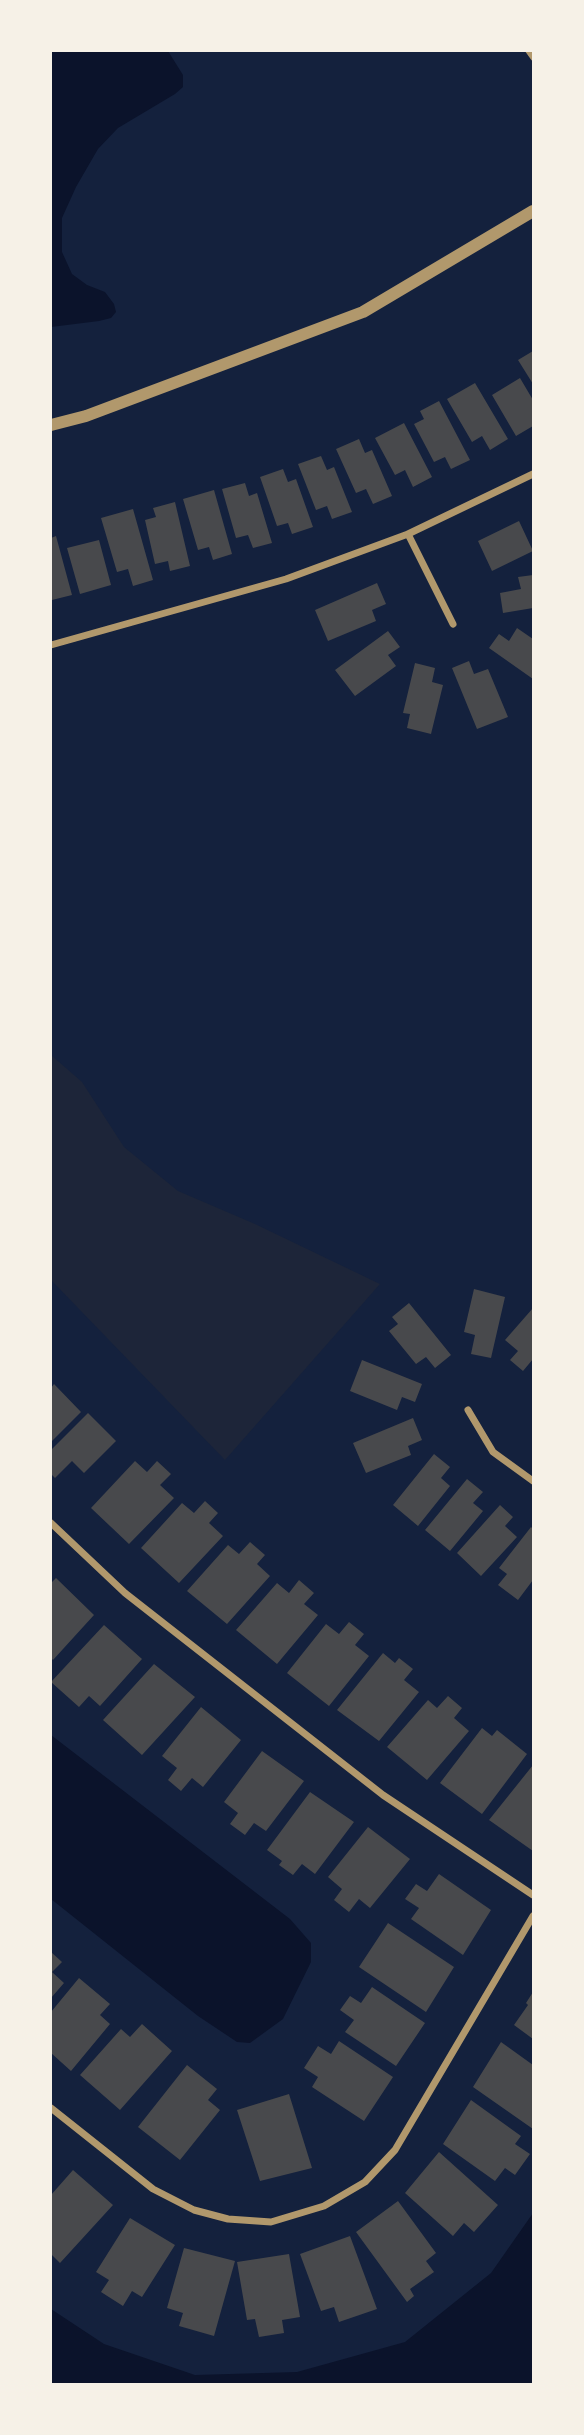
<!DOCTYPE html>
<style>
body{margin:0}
#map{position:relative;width:584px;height:2435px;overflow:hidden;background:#14213d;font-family:Poppins,sans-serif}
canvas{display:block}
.frame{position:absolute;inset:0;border:52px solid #f6f1e7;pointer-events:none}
</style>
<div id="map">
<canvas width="584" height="2435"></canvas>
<div class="frame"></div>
</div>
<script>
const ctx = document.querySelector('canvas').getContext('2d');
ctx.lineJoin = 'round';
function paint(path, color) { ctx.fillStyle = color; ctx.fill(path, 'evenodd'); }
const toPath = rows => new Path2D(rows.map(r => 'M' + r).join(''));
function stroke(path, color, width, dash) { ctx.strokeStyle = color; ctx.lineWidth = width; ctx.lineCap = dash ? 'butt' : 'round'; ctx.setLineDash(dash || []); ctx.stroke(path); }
const green = toPath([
 [51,1055,82,1082,124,1147,178,1191,255,1224,380,1284,225,1460,51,1280]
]);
const water = toPath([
 [51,51,168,51,183,75,183,87,175,94,118,128,98,149,76,187,62,218,62,252,72,274,87,285,105,292,114,304,116,312,111,318,99,321,51,327],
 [51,1735,290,1919,311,1943,311,1962,283,2019,250,2043,237,2042,198,2016,51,1899],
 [533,2213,533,2381,530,2384,51,2384,51,2309,104,2344,195,2375,297,2372,405,2342,491,2273]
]);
const building = toPath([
 [533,351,533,384,518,360],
 [520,378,533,400,533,426,516,436,492,395],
 [475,383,508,439,490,450,482,436,472,442,447,399],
 [439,401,470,460,451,469,445,457,434,462,414,424,424,419,420,411],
 [404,423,432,477,413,487,405,470,395,475,375,438],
 [359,439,365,453,372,450,392,496,373,504,366,489,356,493,336,449],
 [321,456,327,470,334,467,352,512,332,519,327,506,316,510,298,464],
 [283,469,288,482,296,479,313,527,292,534,288,523,277,526,260,477],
 [245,483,249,496,257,493,272,543,253,548,248,535,236,538,222,489],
 [214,490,232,554,213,560,209,547,198,550,183,499],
 [175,502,190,566,170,571,168,561,155,564,145,520,156,517,153,508],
 [133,509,153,580,133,586,128,569,117,572,101,518],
 [519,521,533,551,492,571,478,541],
 [56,536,72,595,52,600,51,538],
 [99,540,111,585,80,594,67,548],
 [533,575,533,608,503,613,500,593,521,589,518,577],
 [377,583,386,604,372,610,376,621,328,641,315,610],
 [517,628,533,639,533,679,489,648,499,634,509,641],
 [388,631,400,647,388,655,396,666,355,696,335,670],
 [469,661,474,674,488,669,508,717,477,729,452,668],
 [415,663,435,668,432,682,443,685,431,734,407,728,410,714,403,713],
 [474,1289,505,1297,491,1358,471,1354,475,1335,464,1332],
 [409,1303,451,1355,435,1368,426,1357,416,1364,389,1331,398,1324,392,1317],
 [533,1308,533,1359,523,1371,510,1360,518,1351,505,1340],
 [362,1360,422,1384,415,1402,402,1397,397,1410,350,1391],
 [54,1384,81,1412,51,1442,51,1388],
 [88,1413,116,1441,84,1473,72,1461,55,1478,51,1474,51,1450],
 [413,1418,422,1440,408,1446,411,1455,366,1473,353,1443],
 [434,1454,450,1467,441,1478,450,1486,418,1526,393,1505],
 [135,1461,147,1472,157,1461,171,1474,160,1485,174,1498,129,1544,91,1508],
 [467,1479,483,1492,473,1503,483,1511,450,1551,425,1530],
 [205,1501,218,1513,209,1523,223,1536,179,1583,141,1548,182,1503,194,1513],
 [500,1505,513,1517,505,1526,517,1537,481,1576,457,1553],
 [531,1527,533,1529,533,1580,518,1600,498,1585,507,1574,499,1568],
 [250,1542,265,1555,257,1564,270,1576,227,1624,187,1591,228,1545,239,1554],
 [56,1578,94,1615,53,1660,51,1658,51,1583],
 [299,1580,314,1593,304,1604,318,1615,277,1664,236,1630,277,1583,289,1593],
 [349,1622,364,1634,355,1645,369,1656,329,1706,287,1673,326,1624,339,1634],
 [104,1625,142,1659,100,1706,89,1696,79,1707,51,1682],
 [383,1653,395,1663,399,1658,413,1669,404,1680,419,1692,379,1741,337,1710],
 [154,1664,195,1697,142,1755,103,1720],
 [448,1696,462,1708,454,1718,469,1731,427,1780,387,1747,428,1700,437,1708],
 [201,1707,241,1740,203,1787,192,1778,181,1791,168,1780,177,1768,162,1756],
 [482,1728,492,1736,497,1730,527,1754,482,1814,440,1783],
 [262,1751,304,1781,266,1831,254,1823,245,1835,230,1824,238,1813,224,1802],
 [533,1765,533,1851,489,1820],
 [310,1792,354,1822,315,1874,302,1864,293,1875,279,1865,282,1861,267,1850],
 [368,1827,410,1859,370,1908,359,1899,349,1912,334,1900,342,1889,328,1877],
 [439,1874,491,1910,463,1955,411,1919,419,1908,405,1899,416,1884,427,1891],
 [388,1923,454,1967,426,2012,359,1967],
 [51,1952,62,1962,52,1972,64,1983,51,1998],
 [79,1978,110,2004,100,2015,110,2024,71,2071,51,2053,51,2012],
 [372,1987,425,2023,396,2066,345,2032,354,2020,340,2010,350,1996,361,2003],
 [533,1992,533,2039,514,2025,528,2005,526,2003],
 [142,2024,172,2051,120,2110,80,2075,121,2029,130,2037],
 [339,2041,393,2077,364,2121,312,2087,318,2077,304,2068,318,2046,331,2054],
 [501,2042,533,2065,533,2129,473,2087],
 [187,2065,217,2089,208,2100,220,2110,180,2160,138,2127],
 [289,2094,312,2168,260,2181,237,2110],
 [471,2100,521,2136,515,2144,530,2154,515,2175,505,2168,495,2181,443,2144],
 [439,2152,498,2205,474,2232,464,2223,453,2236,405,2193],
 [73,2170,113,2205,60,2263,51,2254,51,2195],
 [398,2201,436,2253,426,2261,434,2272,410,2289,414,2296,407,2302,356,2232],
 [130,2218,175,2245,142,2297,132,2291,123,2306,101,2292,109,2280,96,2272],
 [350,2236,377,2309,339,2322,334,2307,321,2311,300,2254],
 [184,2248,235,2261,214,2336,179,2326,183,2313,167,2308],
 [289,2254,300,2317,282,2320,284,2333,259,2337,255,2319,247,2320,237,2262]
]);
const service = toPath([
 [528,51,533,58]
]);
const minor = toPath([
 [408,534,453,624],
 [51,645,286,579,408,534,533,474],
 [468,1410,493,1452,533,1481],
 [51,1523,125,1593,383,1795,533,1895],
 [51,2108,153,2189,194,2210,228,2219,271,2222,324,2206,365,2182,395,2150,533,1916]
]);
const tertiary = toPath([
 [51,425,86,416,363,312,533,211]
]);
paint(green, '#1d2539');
paint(water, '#0b132b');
paint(building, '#48494c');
stroke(service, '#b1986c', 5);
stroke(minor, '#b1986c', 7);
stroke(tertiary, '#b1986c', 12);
</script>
